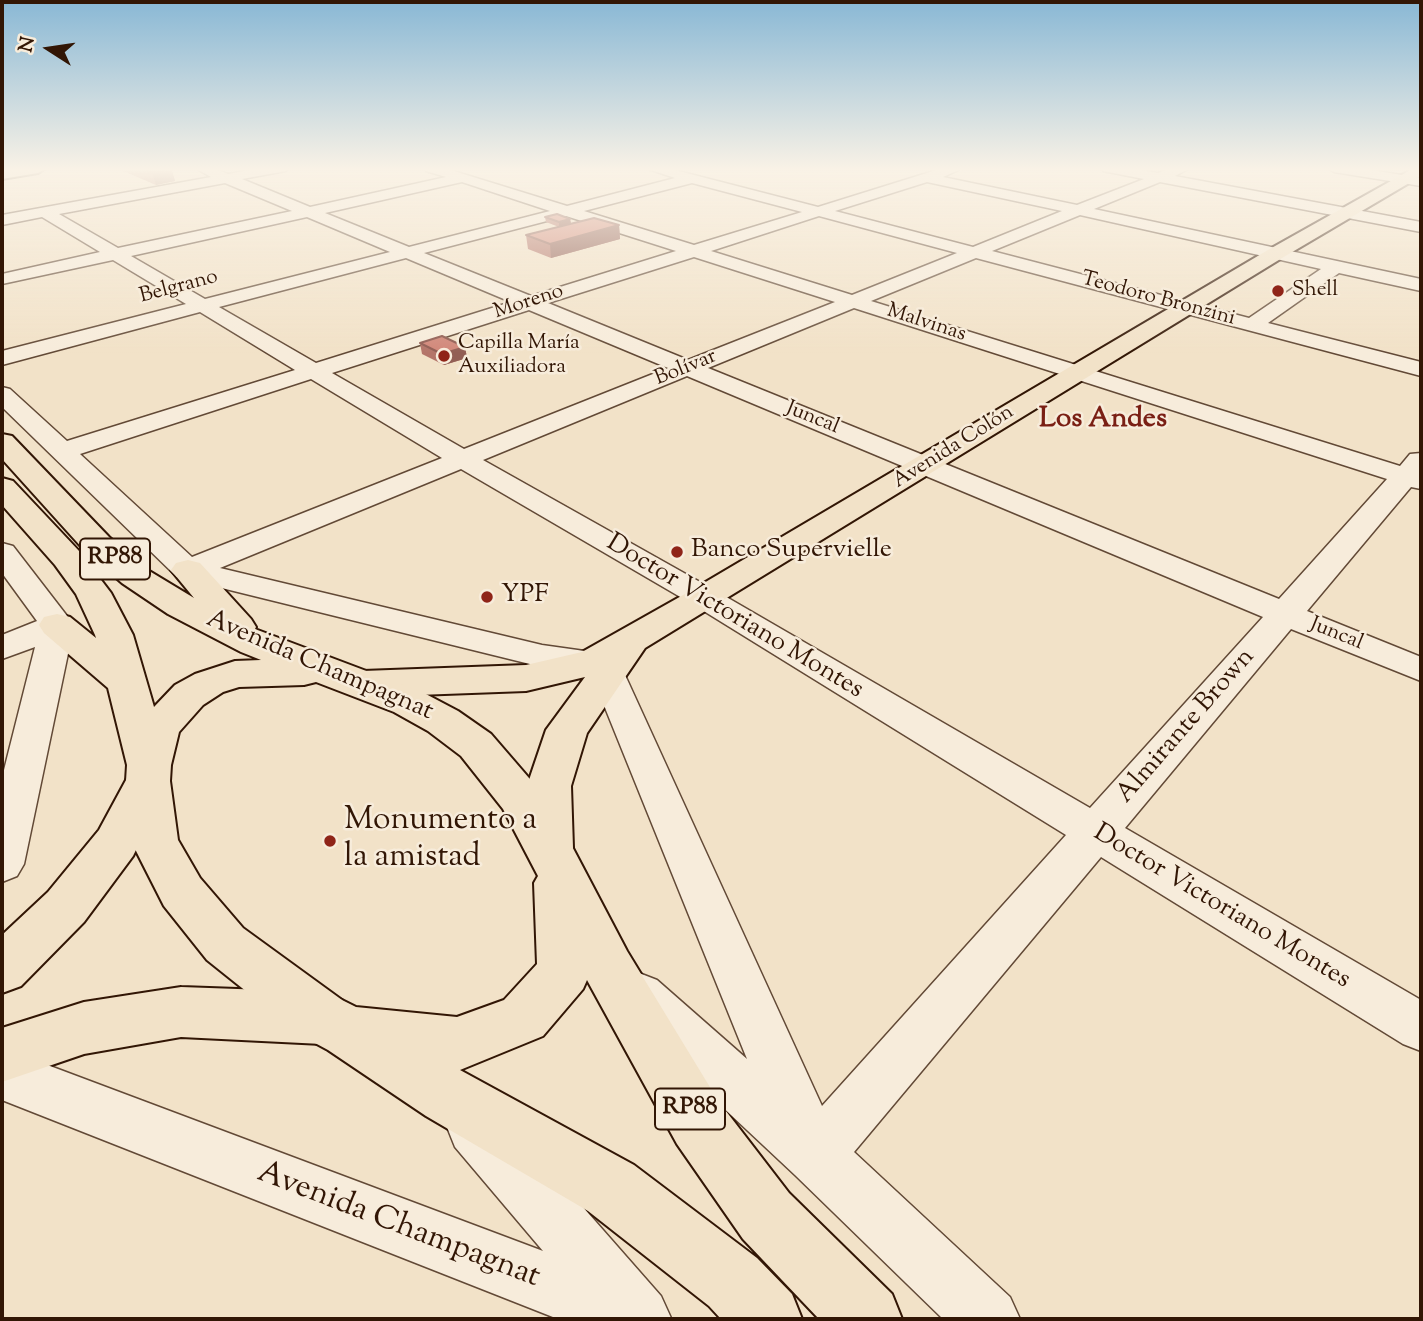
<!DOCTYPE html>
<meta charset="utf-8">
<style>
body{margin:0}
#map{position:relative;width:1423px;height:1321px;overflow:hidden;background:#f2e2c8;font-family:"Sorts Mill Goudy",serif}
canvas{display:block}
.frame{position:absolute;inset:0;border:4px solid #321605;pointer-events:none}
.north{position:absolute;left:14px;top:14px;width:70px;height:70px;-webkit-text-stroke:5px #f7ecdb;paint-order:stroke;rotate:282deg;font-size:19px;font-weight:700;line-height:28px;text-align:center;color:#321605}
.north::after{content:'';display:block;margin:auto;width:24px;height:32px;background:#321605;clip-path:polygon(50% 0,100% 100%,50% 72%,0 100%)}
</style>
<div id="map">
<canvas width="1423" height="1321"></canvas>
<div class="frame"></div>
<div class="north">N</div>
</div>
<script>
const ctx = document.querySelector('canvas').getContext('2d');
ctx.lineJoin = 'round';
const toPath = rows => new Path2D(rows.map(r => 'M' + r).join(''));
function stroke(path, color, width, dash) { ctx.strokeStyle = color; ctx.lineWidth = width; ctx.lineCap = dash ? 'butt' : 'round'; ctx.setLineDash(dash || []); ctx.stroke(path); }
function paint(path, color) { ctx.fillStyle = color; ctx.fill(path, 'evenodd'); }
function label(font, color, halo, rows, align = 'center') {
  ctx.font = font + ' "Sorts Mill Goudy",serif'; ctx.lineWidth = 5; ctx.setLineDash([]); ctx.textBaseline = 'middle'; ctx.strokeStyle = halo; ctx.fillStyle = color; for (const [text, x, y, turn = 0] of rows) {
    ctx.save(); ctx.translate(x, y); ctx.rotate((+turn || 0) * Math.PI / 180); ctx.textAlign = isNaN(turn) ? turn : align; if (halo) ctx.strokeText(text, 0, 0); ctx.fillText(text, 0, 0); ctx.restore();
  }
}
const minor = toPath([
 [195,168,213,168,228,174,260,168,288,168,286,171,242,179,310,207,446,177,426,171,424,168,444,168,567,206,675,178,645,168,667,168,818,207,943,168,963,168,943,177,1077,205,1144,179,1103,171,1101,168,1129,168,1158,173,1171,168,1190,168,1175,176,1421,222,1421,232,1160,182,1094,209,1421,279,1421,291,1339,273,1268,323,1421,362,1421,376,976,258,871,301,1400,466,1410,454,1421,453,1421,489,1411,487,1307,611,1421,657,1421,681,1291,629,1125,828,1421,1000,1421,1051,1403,1044,1101,857,854,1152,1010,1297,1020,1319,943,1319,795,1175,621,1012,614,996,621,980,639,973,657,980,747,1059,591,673,542,667,177,577,2,407,2,387,10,389,67,441,295,370,200,312,2,365,2,351,186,304,113,260,2,284,2,274,100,252,42,217,2,225,2,215,211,177,195,168],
 [462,182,550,211,409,247,325,213,462,182],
 [927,182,1062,211,973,247,835,211,927,182],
 [225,183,292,211,118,248,59,214,225,183],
 [692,183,802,212,694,245,584,211,692,183],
 [1080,215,1321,269,1249,318,992,251,1080,215],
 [566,216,676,251,531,296,424,253,566,216],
 [819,216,957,253,852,295,711,251,819,216],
 [307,217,390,252,205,299,131,256,307,217],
 [694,257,835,302,688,360,548,303,694,257],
 [406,258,511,302,316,363,219,307,406,258],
 [854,308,1387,479,1279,599,708,368,854,308],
 [529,310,668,368,464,449,332,373,529,310],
 [687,376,1263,617,1090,808,716,591,483,460,687,376],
 [311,379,442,458,192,557,80,454,311,379],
 [461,469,694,605,1066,835,822,1106,625,675,620,667,610,664,606,654,542,645,220,568,461,469],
 [1327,168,1358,168,1421,178,1421,186,1334,172,1327,168],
 [2,543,13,546,74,625,24,864,17,876,2,882,2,778,35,647,2,659,2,635,37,621,2,573,2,543],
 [2,1048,543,1251,455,1147,447,1127,455,1107,475,1099,495,1107,661,1296,671,1318,558,1319,2,1100,2,1048]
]);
const major = toPath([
 [12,168,46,168,38,173,2,179,2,169,12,168],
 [1414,168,1421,168,1421,176,1282,258,645,648,587,733,571,786,573,848,566,861,549,867,532,861,525,848,527,786,546,730,585,677,526,691,363,697,349,693,343,684,349,675,363,671,526,665,582,652,692,590,1268,250,1414,168],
 [148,765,164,769,170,781,133,856,84,922,21,986,2,993,2,935,48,892,99,830,132,769,148,765],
 [181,987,322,992,342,1000,350,1018,342,1036,322,1044,181,1037,84,1054,2,1082,2,1028,84,1002,181,987]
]);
const highway = toPath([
 [2,434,12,436,109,537,146,569,194,598,171,570,176,563,188,560,200,563,251,619,256,627,255,629,422,692,458,711,491,734,535,785,566,835,627,951,719,1102,789,1193,892,1294,902,1319,819,1319,743,1239,677,1144,587,980,583,989,543,1036,460,1070,634,1165,757,1258,792,1294,802,1319,721,1319,709,1306,588,1211,426,1116,328,1050,302,1036,207,960,164,906,131,841,126,781,127,765,108,688,44,633,39,625,44,617,57,614,70,617,96,638,95,635,76,594,55,565,2,505,2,478,13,481,79,551,111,593,133,635,154,707,175,685,195,674,235,661,261,660,241,652,168,614,122,583,85,551,2,459,2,434],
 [316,682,394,712,428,731,461,756,503,809,538,876,534,883,537,964,504,1000,457,1017,356,1007,342,1000,243,928,200,878,178,840,170,781,171,765,179,732,203,705,223,692,239,687,304,685,316,682]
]);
const wall = toPath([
 [116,168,178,168,178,170,172,171,175,181,156,185],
 [545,217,570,219,571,224,619,225,620,239,551,258,528,249,526,235,559,227,546,222],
 [420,343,465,347,467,358,444,365,422,354]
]);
const shadedWall = toPath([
 [157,168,178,168,178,170,172,171,175,181,156,185,152,172],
 [570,219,571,224,559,227,559,222],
 [619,225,620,239,551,258,550,244],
 [465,347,467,358,444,365,442,354]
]);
const building = toPath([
 [141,168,169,168,171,169,152,172,141,168],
 [557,214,570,219,559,222,545,217,557,214],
 [594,218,619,225,550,244,526,235,594,218],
 [442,336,465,347,442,354,420,343,442,336]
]);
const markers = [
 [1278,291,7,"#8f2418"],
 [444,356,7,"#8f2418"],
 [677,552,7,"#8f2418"],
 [487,597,7,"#8f2418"],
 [330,841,7,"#8f2418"]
];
const farStreetnames = [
 ["Belgrano",179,288,-15],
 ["Teodoro Bronzini",1158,300,15],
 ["Moreno",529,303,-18],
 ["Malvinas",926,324,18],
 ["Bolívar",686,369,-22],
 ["Juncal",812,419,22],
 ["Avenida Colón",954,448,-32],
 ["Juncal",1336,635,22]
];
const farPoinames = [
 ["Shell",1292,291],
 ["Capilla María",458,344],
 ["Auxiliadora",458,368]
];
const shields = [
 [115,559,70],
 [690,1109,70]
];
const shieldNames = [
 ["RP88",115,559],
 ["RP88",690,1109]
];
const poiNames = [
 ["Banco Supervielle",691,552],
 ["YPF",501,597]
];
const streetNames = [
 ["Doctor Victoriano Montes",734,618,31],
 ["Avenida Champagnat",319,667,23],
 ["Almirante Brown",1187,727,-49],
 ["Doctor Victoriano Montes",1221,908,31]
];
const farDistrictnames = [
 ["Los Andes",1103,421]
];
const nearPoinames = [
 ["Monumento a",344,823],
 ["la amistad",344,860]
];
const nearStreetnames = [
 ["Avenida Champagnat",398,1227,21]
];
stroke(minor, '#624936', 3);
stroke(major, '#321605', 4);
stroke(highway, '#321605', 4);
paint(minor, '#f7ecdb');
paint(major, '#f2e2c8');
paint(highway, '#f2e2c8');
paint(wall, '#b47569');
paint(shadedWall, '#925f55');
paint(building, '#d1887a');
stroke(building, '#925f55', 2);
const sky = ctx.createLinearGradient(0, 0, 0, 353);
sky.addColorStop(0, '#89b8d5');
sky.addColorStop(0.48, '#f9f2e6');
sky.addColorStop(1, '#f9f2e600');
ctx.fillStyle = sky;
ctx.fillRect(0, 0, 1423, 353);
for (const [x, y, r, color] of markers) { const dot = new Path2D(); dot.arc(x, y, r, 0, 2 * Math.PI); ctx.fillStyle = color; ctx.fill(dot); stroke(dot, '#f7ecdb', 2.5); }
label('21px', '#321605', '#f7ecdb', farStreetnames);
label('21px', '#321605', '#f7ecdb', farPoinames, 'left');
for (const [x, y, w] of shields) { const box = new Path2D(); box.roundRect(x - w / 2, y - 20.5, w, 41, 5); ctx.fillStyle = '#f7ecdb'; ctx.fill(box); stroke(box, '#321605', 2); }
label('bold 24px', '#321605', null, shieldNames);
label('26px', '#321605', '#f7ecdb', poiNames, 'left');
label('26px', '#321605', '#f7ecdb', streetNames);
label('bold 28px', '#7a1f14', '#f7ecdb', farDistrictnames);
label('32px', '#321605', '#f7ecdb', nearPoinames, 'left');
label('32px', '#321605', '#f7ecdb', nearStreetnames);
</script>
